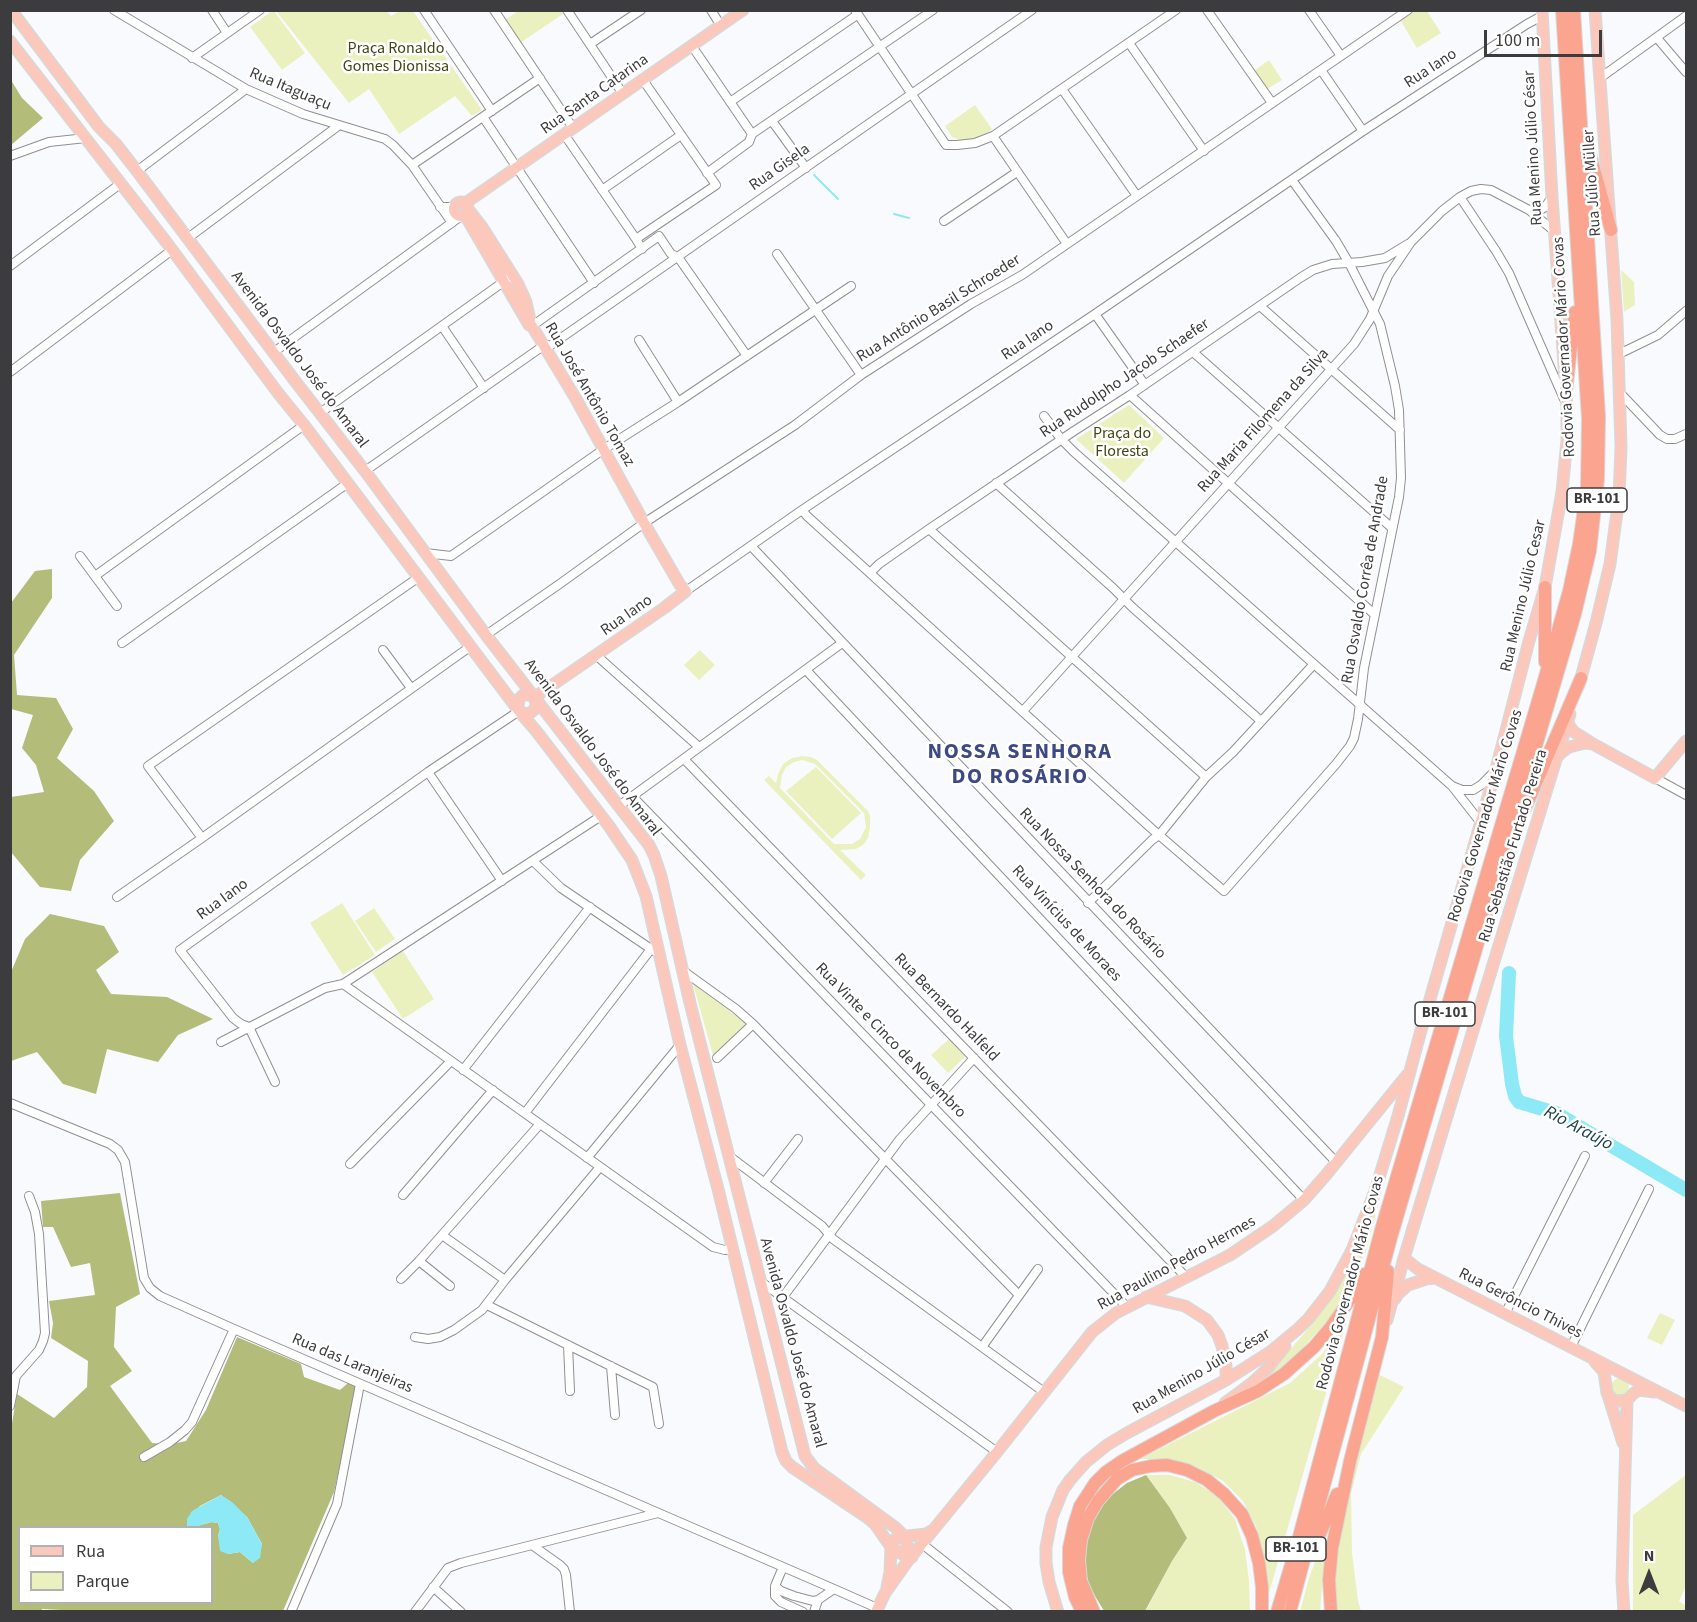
<!DOCTYPE html>
<meta charset="utf-8">
<style>
body{margin:0}
#map{position:relative;width:1697px;height:1622px;overflow:hidden;background:#f9fafe;font-family:"Source Sans 3",sans-serif}
canvas{display:block}
.frame{position:absolute;inset:0;border:12px solid #3c3c3e;pointer-events:none}
.legend{position:absolute;left:18px;top:1526px;width:195px;height:78px;box-sizing:border-box;background:#fff;border:2px solid #b1b1b2;margin:0;padding:8px 10px;list-style:none;font-size:18px;color:#3c3c3e}
.legend li{display:flex;align-items:center;gap:12px;height:30px}
.legend b{width:30px;border:2px solid #b1b1b2}
.north{position:absolute;left:1619px;top:1544px;width:60px;height:60px;-webkit-text-stroke:4px #fff;paint-order:stroke;rotate:0deg;font-size:16px;font-weight:700;line-height:24px;text-align:center;color:#3c3c3e}
.north::after{content:'';display:block;margin:auto;width:21px;height:27px;background:#3c3c3e;clip-path:polygon(50% 0,100% 100%,50% 72%,0 100%)}
.scale{position:absolute;left:1484px;top:30px;width:118px;height:27px;box-sizing:border-box;border:3px solid #3c3c3e;border-top:0;padding-left:8px;font-size:18px;line-height:21px;white-space:nowrap;color:#3c3c3e;-webkit-text-stroke:4px #fff;paint-order:stroke}
</style>
<div id="map">
<canvas width="1697" height="1622"></canvas>
<div class="frame"></div>
<ul class="legend">
<li><b style="height:8px;background:#fdc8bc"></b>Rua</li>
<li><b style="height:16px;background:#eaf1bf"></b>Parque</li>
</ul>
<div class="north">N</div>
<div class="scale">100 m</div>
</div>
<script>
const ctx = document.querySelector('canvas').getContext('2d');
ctx.lineJoin = 'round';
function paint(path, color) { ctx.fillStyle = color; ctx.fill(path, 'evenodd'); }
const toPath = rows => new Path2D(rows.map(r => 'M' + r).join(''));
function stroke(path, color, width, dash) { ctx.strokeStyle = color; ctx.lineWidth = width; ctx.lineCap = dash ? 'butt' : 'round'; ctx.setLineDash(dash || []); ctx.stroke(path); }
function label(font, color, halo, rows, align = 'center') {
  ctx.font = font + ' "Source Sans 3",sans-serif'; ctx.lineWidth = 5; ctx.setLineDash([]); ctx.textBaseline = 'middle'; ctx.strokeStyle = halo; ctx.fillStyle = color; for (const [text, x, y, turn = 0] of rows) {
    ctx.save(); ctx.translate(x, y); ctx.rotate((+turn || 0) * Math.PI / 180); ctx.textAlign = isNaN(turn) ? turn : align; if (halo) ctx.strokeText(text, 0, 0); ctx.fillText(text, 0, 0); ctx.restore();
  }
}
const green = toPath([
 [272,11,274,11,305,53,282,70,250,27],
 [276,11,387,11,391,16,400,11,413,11,482,110,472,116,455,96,399,134,369,89,349,103],
 [518,11,561,11,563,14,520,43,505,20],
 [1411,11,1427,11,1441,33,1417,48,1399,18],
 [1269,60,1282,80,1267,89,1255,70],
 [975,105,992,129,980,138,960,140,952,137,945,126],
 [1621,270,1634,282,1635,305,1624,312],
 [1129,405,1164,438,1124,483,1076,439],
 [700,650,715,665,699,680,684,665],
 [802,756,811,757,817,760,868,811,870,816,870,827,868,838,864,844,856,849,840,850,866,875,861,880,764,780,769,776,776,783,778,774,783,764,792,758],
 [802,760,815,764,864,813,866,827,860,839,852,844,834,844,780,788,782,775,786,767,794,762],
 [816,767,861,813,832,839,786,791],
 [342,903,375,955,343,975,310,923],
 [374,908,395,939,376,952,355,921],
 [403,951,434,999,403,1019,372,972],
 [693,984,747,1024,713,1055],
 [949,1039,965,1057,948,1073,931,1055],
 [1382,1189,1367,1248,1346,1295,1326,1323,1297,1354,1278,1371,1247,1390,1278,1363,1303,1335,1335,1291,1358,1248],
 [1660,1313,1675,1320,1662,1345,1647,1338],
 [1346,1323,1266,1604,1263,1553,1256,1526,1243,1501,1223,1481,1197,1467,1171,1459,1140,1459,1290,1383,1321,1355],
 [1378,1374,1404,1387,1361,1454,1351,1494,1352,1553,1358,1601,1361,1611,1335,1612,1334,1604,1336,1536],
 '1611 1387a9 9 0 1 1 18 0a9 9 0 1 1-18 0Z',
 [1146,1475,1170,1475,1195,1482,1216,1495,1235,1519,1245,1550,1249,1581,1250,1611,1145,1612,1172,1561,1187,1538,1170,1508],
 [1686,1475,1686,1586,1679,1601,1686,1606,1686,1611,1633,1611,1633,1515],
 [1326,1533,1320,1611,1300,1612,1309,1578]
]);
const forest = toPath([
 [11,80,22,98,43,118,11,145],
 [52,569,52,598,14,655,17,695,56,698,73,729,57,758,94,791,114,821,80,860,71,891,40,887,11,852,11,797,44,792,36,765,22,748,33,715,11,709,11,603,35,571],
 [50,914,104,926,119,952,96,970,111,994,167,997,213,1019,178,1035,158,1062,107,1049,96,1094,63,1084,37,1052,11,1061,11,972,25,939],
 [120,1193,140,1294,116,1307,114,1347,132,1371,110,1386,152,1443,172,1444,186,1441,206,1410,237,1337,301,1364,304,1377,340,1390,348,1383,357,1387,334,1492,283,1611,101,1612,42,1609,42,1611,11,1612,10,1435,17,1394,54,1418,87,1387,88,1361,51,1338,53,1323,49,1301,95,1295,90,1263,71,1267,53,1227,43,1227,41,1201],
 [221,1495,247,1517,262,1544,253,1563,240,1552,228,1554,218,1536,220,1529,218,1523,212,1522,200,1525,198,1527,212,1528,212,1602,20,1602,20,1528,187,1527,187,1519,200,1506],
 [1146,1475,1170,1508,1187,1538,1172,1561,1145,1611,1104,1611,1089,1586,1085,1567,1085,1546,1091,1521,1105,1500,1127,1483]
]);
const water = toPath([
 [221,1495,232,1502,247,1517,262,1544,260,1558,253,1563,240,1552,228,1554,220,1551,218,1536,220,1529,218,1523,212,1522,201,1525,198,1527,187,1527,187,1519,192,1511]
]);
const stream = toPath([
 [814,175,838,199],
 [894,214,909,218]
]);
const river = toPath([
 [1509,973,1506,1036,1512,1084,1515,1096,1519,1102,1556,1113,1686,1190]
]);
const minor = toPath([
 [114,10,246,89,303,114,385,139,393,145,412,165,452,223],
 [212,10,227,33],
 [424,10,492,111],
 [494,10,573,128],
 [567,10,623,94],
 [711,10,721,26],
 [855,10,946,145,957,145,975,143,993,136,1176,10],
 [1207,10,1272,103],
 [1309,10,1341,56],
 [1657,38,1686,72],
 [1129,43,1204,151],
 [590,44,641,10],
 [692,46,752,134],
 [192,58,260,10],
 [1321,70,1363,131],
 [1600,78,1686,16],
 [1062,89,1137,196],
 [730,102,857,15],
 [483,117,594,283],
 [772,121,806,168],
 [564,134,636,239],
 [993,136,1067,244],
 [10,156,49,142,86,138],
 [412,165,540,78],
 [137,171,246,89],
 [707,173,749,142,752,134,933,10],
 [602,190,681,135],
 [1460,197,1496,251,1509,273,1564,399],
 [440,207,454,207],
 [1529,210,1542,209,1545,207,1552,197],
 [944,221,1017,172],
 [188,238,338,126],
 [642,249,636,239,716,185,643,80],
 [777,254,861,375],
 [10,266,120,184],
 [1260,306,1400,430],
 [1095,314,1145,385],
 [442,326,484,388],
 [532,326,659,236,671,254,678,257,747,356],
 [639,340,678,402],
 [274,352,461,216],
 [1193,352,1392,528],
 [1619,354,1658,335,1686,311],
 [10,372,172,250],
 [1621,394,1660,435,1667,439,1675,439,1686,434],
 [1130,395,1374,614],
 [320,413,513,275],
 [1044,416,1061,439,1074,452,1452,786,1481,823],
 [365,471,543,346,551,345,1032,10],
 [996,483,1113,588,1132,607,1261,721],
 [802,510,807,516,1152,829,1224,891,1336,764,1350,746,1354,738,1358,719,1364,668,1399,497,1401,478,1399,410,1395,386,1380,324,1349,263,1336,241,1292,180],
 [929,529,1206,777],
 [751,546,1337,1163],
 [425,553,451,556,604,449,678,402,851,286],
 [80,556,117,606],
 [870,573,879,564,929,529,1074,431,1130,395,1300,278,1313,270,1332,264,1362,262,1385,258,1408,244],
 [95,576,304,425],
 [686,591,802,510,1095,314,1363,131,1527,24,1542,16],
 [486,635,561,583,644,523,795,425,861,375,971,304,1022,275,1408,10],
 [122,643,348,483],
 [383,650,411,688],
 [596,655,699,747],
 [806,670,1304,1200],
 [1023,711,1354,344,1370,319,1388,276,1411,242,1442,211,1460,197,1471,191,1481,189,1491,190,1529,210,1554,231],
 [684,759,1186,1277],
 [428,772,502,881],
 [1655,778,1686,795],
 [1452,786,1462,790,1473,790,1481,785,1494,772],
 [632,796,1127,1307],
 [619,806,842,643],
 [202,838,148,766,419,577],
 [533,861,561,888,654,951],
 [117,897,202,838,471,646],
 [1088,903,1152,840,1160,834,1206,777,1233,752,1314,664],
 [682,970,736,1009,753,1024,1019,1295],
 [343,984,713,1247,725,1250,732,1249],
 [221,1042,325,988,343,984,601,816],
 [717,1058,753,1024],
 [463,1070,590,907],
 [275,1082,249,1027,241,1024,233,1018,180,950,428,772,519,711],
 [10,1103,110,1144,118,1150,125,1162,144,1278,150,1288,160,1296,234,1329,834,1589],
 [525,1113,651,949],
 [729,1156,822,1226,833,1239,1044,1392],
 [587,1158,680,1045],
 [350,1164,451,1061],
 [764,1183,798,1139],
 [403,1195,493,1090],
 [442,1235,505,1280],
 [419,1261,450,1286],
 [401,1279,419,1261,540,1124],
 [760,1281,997,1452],
 [783,1297,900,1139,974,1058],
 [487,1305,653,1387,659,1424],
 [1505,1314,1585,1156],
 [415,1337,428,1339,440,1337,454,1330,482,1310,505,1280,600,1167],
 [568,1345,570,1391],
 [982,1347,1038,1269],
 [1571,1347,1649,1189],
 [611,1366,615,1415],
 [10,1406,16,1376,39,1350,43,1341,45,1333,39,1234,35,1212,29,1196],
 [144,1457,170,1442,185,1430,192,1422,234,1329],
 [921,1543,1008,1612],
 [532,1545,560,1565,564,1569,566,1575,570,1612],
 [783,1567,775,1586,775,1596,781,1602,803,1612],
 [775,1586,781,1591,794,1596,813,1601,818,1600,834,1589,877,1608],
 [433,1587,461,1612],
 [291,1612,337,1504,360,1384],
 [415,1612,448,1568,461,1563,658,1513],
 [814,1612,818,1600]
]);
const major = toPath([
 [11,10,99,127,116,144,137,171,295,381,365,471,486,635,649,845,654,855,661,876,690,1003,805,1456,814,1468,896,1528,904,1536,912,1557],
 [10,41,167,243,278,393,304,425,519,711,537,732,609,826,632,860,646,896,680,1045,718,1189,782,1452,786,1461,792,1467,868,1518,875,1524,891,1547,902,1554,912,1557],
 '454 209a7 7 0 1 1 14 0a7 7 0 1 1-14 0Z',
 [464,204,743,10],
 [468,209,482,227,518,284,526,302,530,320],
 [465,215,529,325,532,326,576,399,644,523,680,585,686,591,664,608,535,697],
 [1579,685,1596,623,1610,564,1619,497,1621,447,1617,320,1595,10],
 [523,695,529,695,535,697,536,706,535,709,530,713,527,714,519,711,518,707,519,699,523,695],
 [1568,722,1570,727,1574,732,1593,744,1655,778,1686,741],
 [1557,757,1562,752,1569,747,1585,743,1593,744],
 [1404,1258,1418,1269,1686,1406],
 [1146,1297,1185,1306,1207,1320,1218,1335,1222,1346,1226,1366,1226,1380],
 [1395,1299,1398,1294,1408,1285,1426,1279,1435,1278],
 [1387,1320,1404,1258,1485,991,1570,714],
 [1595,1362,1604,1372,1607,1393,1613,1400,1618,1401,1627,1400,1634,1393,1639,1390,1654,1392],
 [1608,1395,1623,1443],
 [1225,1403,1252,1383,1267,1369,1285,1346],
 [887,1587,890,1572,891,1547,895,1539,899,1537,926,1534,931,1531],
 [876,1612,885,1593,907,1562,997,1452,1092,1332,1116,1313,1230,1255,1273,1226,1304,1200,1326,1175,1407,1075],
 [1058,1612,1049,1582,1046,1563,1046,1547,1052,1517,1063,1490,1070,1480,1086,1462,1107,1445,1127,1433,1226,1380,1270,1352,1298,1329,1309,1318,1330,1291,1352,1250,1375,1191,1398,1116,1420,1034,1496,769,1529,641,1545,587,1562,492,1567,440,1567,407,1552,197,1542,10],
 [1624,1612,1622,1581,1627,1400]
]);
const highway = toPath([
 [1588,147,1611,230],
 [1566,392,1575,312],
 [1545,662,1545,587],
 [1525,809,1581,678],
 [1313,1550,1337,1494],
 [1082,1612,1075,1597,1069,1572,1069,1548,1074,1525,1080,1506,1095,1483,1106,1472,1122,1461,1214,1411,1258,1391,1284,1374,1314,1347,1331,1327,1351,1298,1364,1274],
 [1094,1612,1081,1581,1079,1560,1081,1540,1088,1518,1098,1501,1117,1479,1132,1470,1151,1466,1167,1465,1187,1470,1207,1480,1224,1494,1242,1514,1252,1536,1259,1563,1262,1587,1262,1612],
 [1277,1612,1296,1548,1381,1230,1543,684,1569,591,1579,544,1587,488,1588,419,1562,10],
 [1290,1612,1392,1234,1575,614,1590,551,1598,479,1599,416,1574,10],
 [1331,1612,1329,1580,1332,1548,1350,1461,1382,1337,1388,1271]
]);
const shields = [
 [1597,500,60],
 [1445,1014,60],
 [1296,1549,60]
];
const shieldNames = [
 ["BR-101",1597,500],
 ["BR-101",1445,1014],
 ["BR-101",1296,1549]
];
const parkNames = [
 ["Praça Ronaldo",396,49],
 ["Gomes Dionissa",396,67],
 ["Praça do",1122,434],
 ["Floresta",1122,452]
];
const streetNames = [
 ["Rua Iano",1431,69,-33],
 ["Rua Itaguaçu",290,90,23],
 ["Rua Santa Catarina",595,95,-35],
 ["Rua Menino Júlio César",1534,148,-93],
 ["Rua Gisela",780,168,-35],
 ["Rua Júlio Müller",1593,183,-94],
 ["Rua Antônio Basil Schroeder",939,309,-32],
 ["Rua Iano",1028,341,-34],
 ["Rodovia Governador Mário Covas",1565,347,-93],
 ["Avenida Osvaldo José do Amaral",299,360,53],
 ["Rua Rudolpho Jacob Schaefer",1125,379,-34],
 ["Rua José Antônio Tomaz",589,395,60],
 ["Rua Maria Filomena da Silva",1264,421,-48],
 ["Rua Osvaldo Corrêa de Andrade",1366,580,-80],
 ["Rua Menino Júlio Cesar",1524,596,-77],
 ["Rua Iano",627,616,-35],
 ["Avenida Osvaldo José do Amaral",592,748,53],
 ["Rodovia Governador Mário Covas",1486,816,-73],
 ["Rua Sebastião Furtado Pereira",1514,846,-73],
 ["Rua Nossa Senhora do Rosário",1092,884,46],
 ["Rua Iano",223,900,-36],
 ["Rua Vinícius de Moraes",1066,924,47],
 ["Rua Bernardo Halfeld",946,1008,46],
 ["Rua Vinte e Cinco de Novembro",890,1041,46],
 ["Rua Paulino Pedro Hermes",1177,1264,-29],
 ["Rodovia Governador Mário Covas",1351,1283,-75],
 ["Rua Gerôncio Thives",1520,1304,27],
 ["Avenida Osvaldo José do Amaral",792,1343,75],
 ["Rua das Laranjeiras",352,1364,23],
 ["Rua Menino Júlio César",1202,1372,-30]
];
const waterNames = [
 ["Rio Araújo",1578,1129,28]
];
const districtNames = [
 ["NOSSA SENHORA",1020,753],
 ["DO ROSÁRIO",1020,778]
];
paint(green, '#eaf1bf');
paint(forest, '#b3bc79');
paint(water, '#8ee9f6');
stroke(stream, '#8ee9f6', 2);
stroke(river, '#8ee9f6', 14);
stroke(minor, '#8f9094', 10);
stroke(major, '#d8d8d8', 13);
stroke(highway, '#d8d8d8', 14);
stroke(minor, '#fff', 8);
stroke(major, '#fdc8bc', 10);
stroke(highway, '#fba48f', 12);
for (const [x, y, w] of shields) { const box = new Path2D(); box.roundRect(x - w / 2, y - 12, w, 24, 4.5); ctx.fillStyle = '#fff'; ctx.fill(box); stroke(box, '#3c3c3e', 1.5); }
label('bold 15px', '#3c3c3e', null, shieldNames);
label('16px', '#414613', '#fff', parkNames);
label('16px', '#3c3c3e', '#fff', streetNames);
label('italic 18px', '#1a444a', '#fff', waterNames);
ctx.letterSpacing = '1.5px';
label('bold 22px', '#3c4985', '#fff', districtNames);
ctx.letterSpacing = '0px';
</script>
